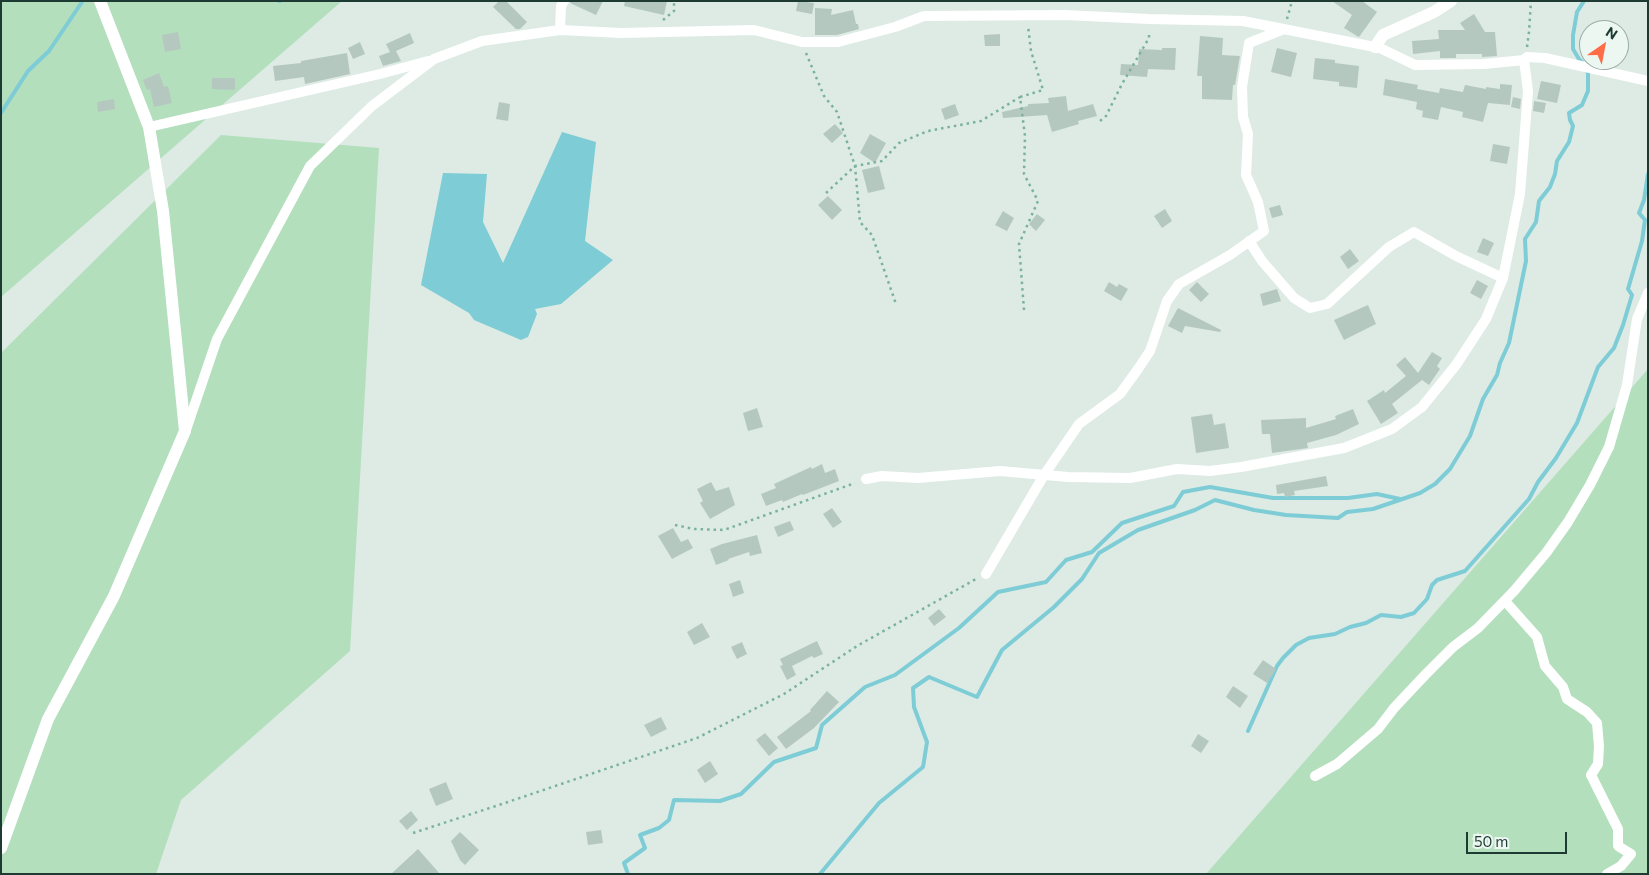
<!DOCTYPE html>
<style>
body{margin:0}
#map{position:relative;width:1649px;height:875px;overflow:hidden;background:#ddebe4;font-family:Commissioner,sans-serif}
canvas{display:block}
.frame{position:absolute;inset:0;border:2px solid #1d3b32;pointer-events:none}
.north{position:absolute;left:1579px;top:20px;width:50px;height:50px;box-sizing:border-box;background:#edf7f2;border:1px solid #9aaca5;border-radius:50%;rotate:33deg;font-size:14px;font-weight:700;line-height:20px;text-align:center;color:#1d3b32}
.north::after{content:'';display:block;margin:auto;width:18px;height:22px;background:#ff6d47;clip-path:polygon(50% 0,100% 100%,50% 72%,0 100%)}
.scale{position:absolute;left:1466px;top:832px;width:101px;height:22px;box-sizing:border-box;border:2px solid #1d3b32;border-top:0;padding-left:6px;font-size:15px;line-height:18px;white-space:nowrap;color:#1d3b32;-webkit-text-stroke:4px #edf7f2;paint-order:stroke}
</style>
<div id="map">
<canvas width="1649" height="875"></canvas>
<div class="frame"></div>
<div class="north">N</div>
<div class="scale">50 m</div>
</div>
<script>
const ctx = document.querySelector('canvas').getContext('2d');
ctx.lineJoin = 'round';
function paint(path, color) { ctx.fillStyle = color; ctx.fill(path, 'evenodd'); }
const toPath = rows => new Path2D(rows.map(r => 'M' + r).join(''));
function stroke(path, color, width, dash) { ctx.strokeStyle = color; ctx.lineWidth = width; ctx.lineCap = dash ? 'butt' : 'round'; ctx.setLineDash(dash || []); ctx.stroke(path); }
const green = toPath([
 [1,1,342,1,1,297],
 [221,135,379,148,350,651,181,800,156,874,1,874,1,353],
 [1648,369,1648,874,1206,874]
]);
const water = toPath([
 [562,132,596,142,585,241,613,260,561,304,535,309,537,314,528,337,521,340,474,320,469,313,421,285,443,173,487,174,483,222,503,263]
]);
const stream = toPath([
 [279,1,280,1],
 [1584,64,1579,59,1573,49,1573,35,1577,12,1584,1],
 [1,113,28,71,49,51,82,2],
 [1248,731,1277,666,1283,658,1296,645,1309,638,1335,634,1350,627,1366,623,1381,615,1401,617,1414,613,1427,599,1432,585,1437,580,1465,571,1529,499,1538,482,1556,458,1577,423,1598,367,1614,348,1623,325,1632,295,1628,289,1642,241,1645,220,1639,213,1644,200,1648,174],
 [628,874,624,863,645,848,640,835,659,828,669,820,674,800,720,801,741,794,774,762,816,748,822,725,865,687,895,675,959,628,998,592,1046,582,1066,560,1092,552,1122,523,1174,506,1183,492,1210,487,1273,498,1348,498,1377,494,1400,499],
 [820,874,879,803,923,767,927,742,914,707,913,688,929,677,977,697,1002,650,1054,607,1082,579,1099,553,1138,530,1195,510,1215,500,1254,510,1286,515,1338,518,1347,512,1373,509,1420,493,1435,484,1450,469,1470,436,1483,399,1497,375,1500,363,1509,343,1526,261,1525,239,1536,222,1539,201,1550,187,1555,174,1557,161,1569,142,1573,126,1570,120,1569,113,1582,105,1588,91,1588,74,1587,70]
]);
const building = toPath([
 [499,1,506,1,527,22,520,29,516,29,493,7],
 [571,1,603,1,596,15,570,3],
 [625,1,667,1,664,15,624,6],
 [798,1,814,3,812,14,796,11],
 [1332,1,1362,1,1377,12,1359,37,1357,36,1344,28,1352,15],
 [815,8,832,9,831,15,853,10,856,24,858,24,859,29,837,35,815,35],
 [1474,14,1485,32,1495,32,1497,56,1482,57,1482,54,1456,54,1456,58,1440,58,1440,51,1413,54,1412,41,1439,39,1438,30,1465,30,1460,23],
 [178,32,181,49,165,52,162,35],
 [410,33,414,43,396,51,401,61,383,66,379,56,390,52,386,44],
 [1000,34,1000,46,985,46,984,35],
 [1200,36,1223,38,1222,55,1240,56,1235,85,1233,85,1232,100,1202,99,1202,76,1197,76],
 [360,42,365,54,353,59,348,48],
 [1162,48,1176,48,1175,70,1148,69,1147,77,1120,75,1121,64,1138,65,1139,49,1162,50],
 [1277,48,1297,53,1291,77,1271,72],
 [347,53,350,74,305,84,304,77,275,81,273,66,301,63,301,61],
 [1315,58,1335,60,1335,63,1359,66,1357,88,1339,86,1339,82,1313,79],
 [159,73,164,87,168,86,172,103,154,107,150,89,147,90,143,80],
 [212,78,235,78,235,90,212,89],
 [1385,79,1418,85,1417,89,1439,93,1440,88,1463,92,1465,85,1486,89,1486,87,1500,89,1500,84,1512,85,1510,105,1488,103,1483,122,1462,117,1463,112,1441,107,1438,120,1422,117,1423,111,1416,109,1417,102,1383,95],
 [1541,81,1561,85,1557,103,1537,99],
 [1066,96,1068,111,1093,104,1097,116,1078,121,1079,124,1052,132,1047,115,1003,118,1002,112,1028,106,1028,104,1049,103,1048,98],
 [1513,97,1521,99,1520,109,1511,107],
 [114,99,115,109,98,112,97,102],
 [1534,101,1546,103,1544,113,1533,111],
 [499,102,510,104,508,121,496,119],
 [955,104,959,115,945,120,941,109],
 [835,124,843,133,832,143,823,134],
 [870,134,886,143,875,163,860,153],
 [1493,144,1510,147,1507,164,1490,161],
 [879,166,885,189,868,193,862,170],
 [828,196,842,210,832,220,818,205],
 [1280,205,1283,215,1272,218,1269,208],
 [1165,209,1172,221,1162,228,1154,216],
 [1003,211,1014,218,1007,231,995,225],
 [1037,214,1045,220,1036,231,1029,224],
 [1483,238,1494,243,1488,256,1477,252],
 [1350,249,1359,261,1348,269,1340,257],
 [1477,280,1488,286,1481,299,1470,293],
 [1109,282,1117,287,1119,284,1128,289,1121,301,1104,291],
 [1197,282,1209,294,1201,302,1189,290],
 [1277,289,1281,301,1263,306,1260,294],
 [1368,305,1376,324,1344,340,1334,320],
 [1178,308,1221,330,1220,332,1185,326,1182,333,1168,326],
 [1432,352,1442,358,1437,366,1440,369,1429,385,1422,380,1392,404,1398,413,1381,424,1367,401,1384,390,1385,393,1406,376,1396,365,1405,357,1418,373],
 [757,408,763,427,748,431,743,413],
 [1353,409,1359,424,1336,435,1307,443,1308,448,1272,453,1270,434,1262,434,1261,420,1306,418,1306,428,1336,419,1335,416],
 [1212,414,1214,425,1225,423,1229,448,1196,453,1191,417],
 [822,464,825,473,835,469,839,481,803,495,802,494,783,502,782,500,766,506,761,494,776,488,774,484,811,467,812,469],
 [1326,476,1328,486,1294,491,1295,495,1285,497,1284,493,1277,494,1276,485],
 [711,482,716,491,729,487,735,505,710,519,700,503,703,501,697,489],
 [832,508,842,522,833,528,823,514],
 [790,521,794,530,778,537,774,527],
 [673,528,681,542,688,539,693,548,672,559,658,536],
 [757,535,762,553,750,556,749,552,728,559,729,560,716,565,710,549,722,544],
 [740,580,744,593,733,597,729,584],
 [939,609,946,617,934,626,928,618],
 [702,623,710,637,694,645,687,632],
 [817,641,823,654,814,658,812,656,792,666,796,675,787,680,780,666,783,665,780,659],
 [742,642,747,654,737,659,731,647],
 [1263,660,1276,669,1267,683,1253,674],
 [1233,686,1248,696,1240,708,1226,697],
 [827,691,839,702,814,728,786,749,777,737,811,711,810,710],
 [661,717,667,729,651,737,644,725],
 [765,733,778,748,769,756,756,740],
 [1198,734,1209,741,1201,753,1191,746],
 [710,761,718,774,705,783,697,770],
 [446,782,453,799,436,806,429,789],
 [411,811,418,820,407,830,399,821],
 [601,830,603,843,588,845,586,832],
 [460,832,479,850,465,865,460,860,451,841],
 [418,849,440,874,391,874]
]);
const path = toPath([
 [1287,19,1292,1],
 [663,20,674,11,674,1],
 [1527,47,1529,32,1531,1],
 [806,53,824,96,837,112,855,166,860,222,872,235,896,304],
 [1100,121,1106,116,1122,84,1149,38,1149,31],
 [826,193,855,166,882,161,899,143,928,131,981,121,1020,97],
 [1024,310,1019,244,1038,201,1024,174,1025,136,1020,97,1043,90,1031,51,1028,26],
 [675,525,694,529,724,530,855,483],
 [413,833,502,804,697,738,784,694,857,646,976,579]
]);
const minor = toPath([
 [560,30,561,6,564,1],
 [149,127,380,74,428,61],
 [1249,241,1262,261,1294,298,1310,308,1327,304,1389,247,1414,232,1456,256,1503,278],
 [186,430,217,339,310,166,372,106,434,59,482,41,560,30,621,33,754,30,802,42,838,42,895,27,924,16,1065,15,1149,19,1243,21,1380,48,1415,65,1484,64,1524,60,1527,57,1545,58,1648,81],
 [866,479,882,476,918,478,1000,471,1068,477,1130,478,1177,469,1210,471,1241,467,1344,448,1392,429,1422,407,1456,365,1486,319,1503,278,1520,194,1528,91,1524,60],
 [986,574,1044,475,1079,424,1120,394,1138,369,1150,351,1167,301,1179,284,1230,255,1264,231,1258,202,1246,175,1248,134,1243,117,1242,87,1249,43,1284,29],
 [1505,601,1537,637,1545,666,1563,687,1567,699,1587,712,1597,723,1599,746,1598,764,1591,775,1618,829,1618,846,1631,854,1621,866,1607,874],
 [1315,776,1337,764,1378,729,1394,708,1426,674,1453,647,1478,628,1514,591,1546,553,1568,522,1590,485,1609,447,1627,385,1637,319,1648,293]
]);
const tertiary = toPath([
 [1375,47,1383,35,1434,12,1451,1],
 [1,848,48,719,114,596,185,431,163,211,149,127,100,1]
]);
paint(green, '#b3dfbd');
paint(water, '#7eccd6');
stroke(stream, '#7eccd6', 4);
paint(building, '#b5c8c0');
stroke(path, '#7ab29e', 2.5, [2.5, 4]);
stroke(minor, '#fff', 10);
stroke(tertiary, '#fff', 12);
</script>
